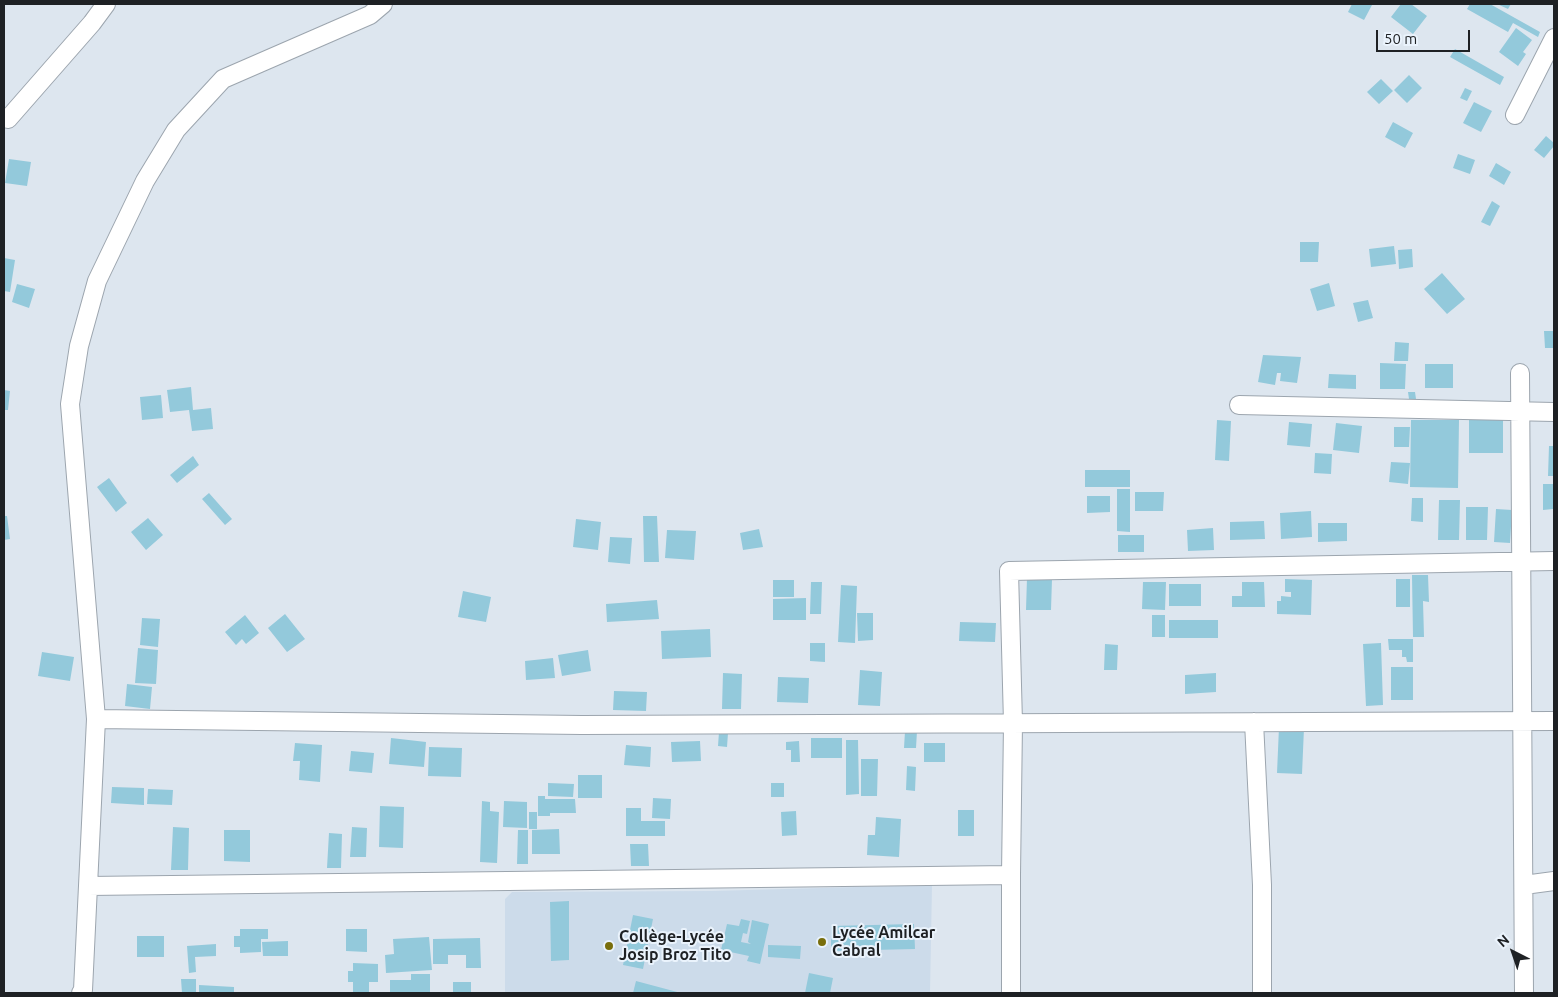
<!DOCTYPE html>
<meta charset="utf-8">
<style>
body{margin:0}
#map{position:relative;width:1558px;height:997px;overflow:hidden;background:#dde6ef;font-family:Ubuntu,sans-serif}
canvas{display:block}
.frame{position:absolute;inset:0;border:5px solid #1e2124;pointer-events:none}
.north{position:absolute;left:1488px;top:927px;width:50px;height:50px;-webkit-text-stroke:4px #eaf3fc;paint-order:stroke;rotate:319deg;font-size:14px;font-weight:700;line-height:20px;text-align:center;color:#1e2124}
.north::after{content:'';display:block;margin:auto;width:18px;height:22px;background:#1e2124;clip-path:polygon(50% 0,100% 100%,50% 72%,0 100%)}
.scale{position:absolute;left:1376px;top:30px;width:94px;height:22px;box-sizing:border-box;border:2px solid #1e2124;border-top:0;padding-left:6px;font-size:15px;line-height:18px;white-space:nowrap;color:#1e2124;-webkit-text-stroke:4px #eaf3fc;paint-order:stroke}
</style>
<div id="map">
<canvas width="1558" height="997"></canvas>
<div class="frame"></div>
<div class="north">N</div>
<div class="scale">50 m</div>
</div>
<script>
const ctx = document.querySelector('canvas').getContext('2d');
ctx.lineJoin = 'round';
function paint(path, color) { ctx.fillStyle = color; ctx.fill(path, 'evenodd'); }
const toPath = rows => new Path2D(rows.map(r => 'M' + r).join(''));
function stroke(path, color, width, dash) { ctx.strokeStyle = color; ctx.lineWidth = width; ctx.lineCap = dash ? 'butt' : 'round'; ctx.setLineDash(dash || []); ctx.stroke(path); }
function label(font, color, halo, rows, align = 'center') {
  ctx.font = font + ' Ubuntu,sans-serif'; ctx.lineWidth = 4; ctx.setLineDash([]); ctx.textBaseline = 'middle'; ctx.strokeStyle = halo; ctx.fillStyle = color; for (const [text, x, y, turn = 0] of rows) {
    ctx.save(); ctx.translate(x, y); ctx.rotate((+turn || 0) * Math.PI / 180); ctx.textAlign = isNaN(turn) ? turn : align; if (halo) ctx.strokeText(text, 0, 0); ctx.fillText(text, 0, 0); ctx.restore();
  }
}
const built = toPath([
 [932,885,930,993,505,993,505,899,512,892,711,891]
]);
const building = toPath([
 [1352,4,1372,5,1364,20,1348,12],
 [1401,4,1411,4,1427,16,1413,34,1391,17],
 [1470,4,1490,4,1540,32,1538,37,1513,23,1508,32,1467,9],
 [1497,4,1511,4,1508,9],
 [1516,28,1532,40,1523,52,1526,54,1518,66,1499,52],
 [1455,49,1504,77,1500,85,1450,57],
 [1409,75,1422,88,1407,103,1394,90],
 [1381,79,1393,91,1379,104,1367,92],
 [1465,88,1472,91,1467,101,1460,98],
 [1474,102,1492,111,1481,132,1463,123],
 [1393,122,1413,133,1405,148,1385,137],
 [1546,136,1554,143,1554,146,1544,158,1534,150],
 [1458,154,1475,160,1470,174,1453,168],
 [9,159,31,162,27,186,5,183],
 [1496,163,1511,172,1504,185,1489,176],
 [1492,201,1500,206,1490,226,1481,222],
 [1300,242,1319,242,1318,262,1300,262],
 [1394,246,1396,264,1371,267,1369,249],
 [1412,249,1413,267,1399,269,1398,250],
 [4,258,15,260,10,292,4,291],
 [1442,273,1465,299,1447,314,1424,289],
 [1329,283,1335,306,1317,311,1310,289],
 [17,284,35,289,29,308,12,302],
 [1368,300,1373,318,1358,322,1353,303],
 [1544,331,1554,331,1554,348,1545,348],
 [1395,342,1409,343,1408,361,1394,361],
 [1263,355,1301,357,1297,383,1280,381,1281,373,1277,373,1275,385,1258,382],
 [1380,363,1406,364,1405,389,1380,389],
 [1425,364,1453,364,1453,388,1425,388],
 [1329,374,1356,375,1356,389,1328,388],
 [191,387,193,410,211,408,213,429,192,431,189,410,170,412,167,390],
 [4,390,10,391,8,410,4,410],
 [1408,392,1415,392,1416,399,1409,399],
 [161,395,163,418,142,420,140,397],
 [1469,418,1503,418,1503,453,1469,453],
 [1217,420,1231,421,1229,461,1215,460],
 [1411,420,1459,420,1458,488,1410,487],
 [1289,422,1312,424,1310,447,1287,445],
 [1336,423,1362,426,1359,453,1333,450],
 [1394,427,1410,427,1409,447,1394,447],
 [1549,446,1554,446,1554,476,1548,476],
 [1315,453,1332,454,1331,474,1314,473],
 [193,456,199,465,177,483,170,475],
 [1391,462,1410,463,1408,484,1389,482],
 [1085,470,1130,470,1130,487,1085,487],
 [109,478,127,503,116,512,97,487],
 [1543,484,1554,484,1553,509,1543,510],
 [1117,489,1130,489,1130,532,1117,531],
 [1135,492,1164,492,1163,511,1135,511],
 [209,493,232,519,225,525,202,499],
 [1087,496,1110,496,1110,512,1087,513],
 [1412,498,1423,498,1423,522,1411,521],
 [1439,500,1460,500,1459,540,1438,540],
 [1466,507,1488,507,1487,540,1466,540],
 [1496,509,1512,510,1510,543,1494,542],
 [1311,511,1312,537,1281,539,1280,513],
 [4,516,7,516,10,539,4,540],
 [643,516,657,516,659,562,644,562],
 [148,518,163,535,146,550,131,532],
 [576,519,601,522,598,550,573,547],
 [1264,521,1265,539,1230,540,1230,522],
 [1318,523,1347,523,1347,541,1318,542],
 [1213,528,1214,550,1188,551,1187,530],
 [759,529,763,547,743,550,740,533],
 [667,530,696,531,694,560,665,558],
 [1118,535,1144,535,1144,552,1118,552],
 [610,537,632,538,630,564,608,562],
 [1412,575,1428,575,1429,602,1423,601,1424,637,1413,637],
 [1027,578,1052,579,1051,610,1026,610],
 [1285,579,1312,580,1311,615,1277,614,1277,601,1281,601,1281,596,1291,597,1291,592,1285,592],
 [1396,579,1410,579,1410,607,1396,607],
 [773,580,794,580,794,597,773,597],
 [811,582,822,582,821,614,810,614],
 [1143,582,1166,582,1165,610,1142,609],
 [1242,582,1264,582,1265,607,1232,607,1232,596,1242,596],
 [1169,584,1201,584,1201,606,1169,606],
 [841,585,857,586,855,643,838,642],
 [463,591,491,597,486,622,458,617],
 [806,598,806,620,773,620,773,599],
 [657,600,659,619,607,622,606,604],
 [857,613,873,613,873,640,858,641],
 [285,614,305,639,287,652,268,628],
 [245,615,259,633,246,644,242,639,236,645,225,632],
 [1152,615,1165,615,1165,637,1152,637],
 [142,618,160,619,158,647,140,645],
 [1169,620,1218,620,1218,638,1169,638],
 [960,622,996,623,995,642,959,641],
 [710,629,711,657,662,659,661,631],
 [1388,639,1413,639,1413,662,1407,662,1406,657,1402,657,1402,650,1389,650],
 [810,643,825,643,825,662,810,661],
 [1381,643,1383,705,1366,706,1363,644],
 [1105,644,1118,645,1117,670,1104,670],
 [138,648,158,650,156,684,135,683],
 [588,650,591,671,562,676,558,655],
 [42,652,74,657,70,681,38,676],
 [553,658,555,678,526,680,525,661],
 [1391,667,1413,667,1413,700,1391,700],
 [860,670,882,672,880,706,858,705],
 [723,673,742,674,741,709,722,709],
 [1216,673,1216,692,1185,694,1185,675],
 [778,677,809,678,808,703,777,702],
 [127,684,152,687,150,709,125,706],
 [614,691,647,692,646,711,613,710],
 [1279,727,1304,728,1302,774,1277,773],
 [905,731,917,731,916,748,904,748],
 [719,732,728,733,727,747,718,746],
 [391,738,426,742,424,767,389,764],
 [811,738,842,738,842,758,811,758],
 [846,740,858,740,859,794,846,795],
 [700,741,701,761,672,762,671,742],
 [799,741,800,762,791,762,791,750,786,750,786,742],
 [295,743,322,745,320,782,299,780,300,761,293,761],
 [924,743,945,743,945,762,924,762],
 [626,745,651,747,650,767,624,765],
 [429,747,462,748,461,777,428,776],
 [351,751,374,753,372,773,349,771],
 [861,759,878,759,877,796,861,796],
 [907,766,916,767,915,791,906,790],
 [578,775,602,775,602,798,578,798],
 [548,783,574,784,573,797,548,796],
 [771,783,784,783,784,797,771,797],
 [112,787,144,788,144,805,111,803],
 [148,789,173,790,172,805,147,804],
 [538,796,545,796,545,799,575,799,576,813,550,813,550,816,538,816],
 [653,798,671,799,670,819,652,818],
 [482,801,490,802,490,811,499,812,497,863,480,862],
 [504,801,527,802,527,828,503,827],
 [380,806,404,807,403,848,379,847],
 [626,808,641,808,641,821,665,821,665,836,626,836],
 [958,810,974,810,974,836,958,836],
 [796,811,797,835,782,836,781,812],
 [529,812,537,812,537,829,529,829],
 [876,817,901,819,899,857,867,855,868,835,875,835],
 [173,827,189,828,188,870,171,870],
 [352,827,367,828,366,857,350,857],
 [559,829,560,854,532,854,532,830],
 [224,830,250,830,250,862,224,861],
 [518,830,528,830,528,864,517,864],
 [329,833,342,834,341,868,327,868],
 [630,844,648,844,649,866,631,866],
 [569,901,569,960,551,961,550,902],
 [633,915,653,919,643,969,623,965],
 [741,919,750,921,747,934,743,933,741,942,751,944,748,942,752,920,769,924,760,964,747,961,749,956,721,950,727,924,739,926],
 [914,924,915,949,831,951,831,926],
 [240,929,268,929,268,939,261,939,261,952,240,953,240,947,234,947,234,936,240,936],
 [346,929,367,929,367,952,346,951],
 [137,936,164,936,164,957,137,957],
 [429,937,432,970,386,973,385,955,394,954,393,939],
 [480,938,481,968,466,968,466,955,448,955,448,964,433,964,433,939],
 [288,941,288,956,263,956,262,942],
 [216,944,216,956,195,957,196,972,189,973,187,946],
 [768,945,801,946,800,959,768,957],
 [353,963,378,964,378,982,369,982,369,993,353,993,353,982,348,982,348,971,353,971],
 [809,973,833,978,830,993,805,993],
 [411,974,430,974,430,993,390,992,390,980,411,980],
 [181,979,196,979,196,993,182,993],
 [636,981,681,993,633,993],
 [453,982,471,982,471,993,453,993],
 [199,985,234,987,234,993,199,993]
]);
const minor = toPath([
 [1515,115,1554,38],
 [8,119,92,23,106,4],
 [1520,373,1524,993],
 [1239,405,1554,412],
 [96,719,582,725,1554,721],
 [1254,722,1262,885,1262,993],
 [1524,885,1554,881],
 [88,886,1011,875],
 [81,993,83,990,96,719,70,404,79,346,97,281,145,181,176,130,223,79,370,15,383,4],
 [1011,993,1011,875,1013,723,1009,571,1554,561]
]);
const markers = [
 [822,942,5,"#786e0c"],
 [609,946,5,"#786e0c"]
];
const poiNames = [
 ["Lycée Amilcar",832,933],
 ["Cabral",832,951],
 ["Collège-Lycée",619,937],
 ["Josip Broz Tito",619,955]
];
paint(built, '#ccdbea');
paint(building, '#93c9db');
stroke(minor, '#9ca5ae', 20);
stroke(minor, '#fff', 18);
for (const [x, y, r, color] of markers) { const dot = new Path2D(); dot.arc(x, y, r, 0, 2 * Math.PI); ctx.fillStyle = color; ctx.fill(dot); stroke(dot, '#eaf3fc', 2); }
label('bold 16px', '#1e2124', '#eaf3fc', poiNames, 'left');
</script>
